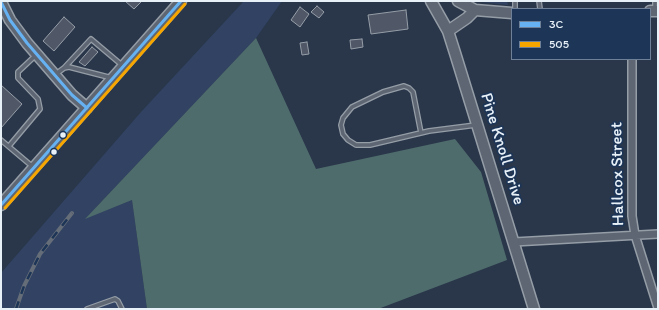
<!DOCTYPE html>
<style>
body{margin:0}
#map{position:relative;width:659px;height:310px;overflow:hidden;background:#2a374a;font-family:Itim,sans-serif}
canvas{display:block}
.frame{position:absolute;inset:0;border:2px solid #e8f1f8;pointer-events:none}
.legend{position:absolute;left:511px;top:8px;width:140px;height:52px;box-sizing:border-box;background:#1d3557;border:1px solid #6e8097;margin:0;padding:5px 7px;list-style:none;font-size:12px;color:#e8f1f8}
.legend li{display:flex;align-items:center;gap:8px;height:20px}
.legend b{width:20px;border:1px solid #6e8097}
</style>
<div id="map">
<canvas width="659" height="310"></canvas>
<div class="frame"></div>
<ul class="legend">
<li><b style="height:5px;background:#66b1f2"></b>3C</li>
<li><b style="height:5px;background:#f7a600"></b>505</li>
</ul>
</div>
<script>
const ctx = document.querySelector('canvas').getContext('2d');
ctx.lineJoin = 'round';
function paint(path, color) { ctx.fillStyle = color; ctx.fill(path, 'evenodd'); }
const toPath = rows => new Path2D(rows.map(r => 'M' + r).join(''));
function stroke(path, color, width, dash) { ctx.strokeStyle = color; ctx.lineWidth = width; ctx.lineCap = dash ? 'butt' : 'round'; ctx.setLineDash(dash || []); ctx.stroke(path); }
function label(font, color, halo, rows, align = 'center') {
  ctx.font = font + ' Itim,sans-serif'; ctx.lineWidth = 3.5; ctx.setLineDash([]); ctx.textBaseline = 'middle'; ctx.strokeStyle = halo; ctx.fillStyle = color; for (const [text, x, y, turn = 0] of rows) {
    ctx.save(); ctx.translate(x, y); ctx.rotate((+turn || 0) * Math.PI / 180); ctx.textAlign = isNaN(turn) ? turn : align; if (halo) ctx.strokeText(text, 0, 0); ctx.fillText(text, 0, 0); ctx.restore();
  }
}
const built = toPath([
 [244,1,282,1,256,38,86,218,132,200,147,309,1,309,1,273,141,112],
 [479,1,507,1,508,5,482,2]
]);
const green = toPath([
 [256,38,316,169,455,139,481,172,507,260,378,309,147,309,132,200,85,219]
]);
const building = toPath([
 [125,1,142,1,134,9,125,1],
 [317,6,324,12,319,18,311,12,317,6],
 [300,7,309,14,300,27,291,20,300,7],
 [406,10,408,29,371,34,368,15,406,10],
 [64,17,75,27,54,51,43,41,64,17],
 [362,39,363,47,351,49,350,40,362,39],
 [307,42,309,54,302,55,300,43,307,42],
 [92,47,98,52,85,66,79,62,92,47],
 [1,85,22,104,1,128,1,85]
]);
const lane = toPath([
 [515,1,515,9],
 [539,1,540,9],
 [655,10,655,1],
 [64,68,91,39,123,66],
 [56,74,64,68,69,67,112,78],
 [421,133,413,92,409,88,404,86,383,92,352,107,343,118,341,125,343,134,348,140,356,145,370,145,429,131,476,125],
 [1,140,33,167],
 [9,146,40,109,38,99,18,78,18,72,36,55],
 [87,309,115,299,118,301,122,309]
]);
const street = toPath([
 [632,59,632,216,635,235,658,308],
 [514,242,658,234]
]);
const secondary = toPath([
 [431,1,448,31,455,53,534,309],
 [458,1,475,10,512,13],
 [1,2,10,20,27,43,72,95,87,108],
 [650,11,658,11],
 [448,31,467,18,475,10],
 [1,205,181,1]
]);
const rail = toPath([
 [16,309,24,286,40,254,72,213]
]);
const bus1 = toPath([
 [1,2,10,20,27,43,72,95,87,108],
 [1,205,181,1]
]);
const bus2 = toPath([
 [5,208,185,4]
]);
const markers = [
 [63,135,3.5,"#e8f1f8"],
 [54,152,3.5,"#e8f1f8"]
];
const streetNames = [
 ["Pine Knoll Drive",502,149,73],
 ["Hallcox Street",618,174,-91]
];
paint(built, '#314263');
paint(green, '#4f6c6d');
paint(building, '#505767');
stroke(building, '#959da7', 1);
stroke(lane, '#959da7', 6);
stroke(street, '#959da7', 10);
stroke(secondary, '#959da7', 13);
stroke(lane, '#5d6672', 3.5);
stroke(street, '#5d6672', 7);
stroke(secondary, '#5d6672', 10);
stroke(rail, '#656d78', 4);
stroke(rail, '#1d3557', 2.5, [8]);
stroke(bus1, '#66b1f2', 3);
stroke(bus2, '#f7a600', 3);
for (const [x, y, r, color] of markers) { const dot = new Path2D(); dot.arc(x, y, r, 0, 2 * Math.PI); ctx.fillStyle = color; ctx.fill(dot); stroke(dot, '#1d3557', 1.5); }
label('17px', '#e8f1f8', '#1d3557', streetNames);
</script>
